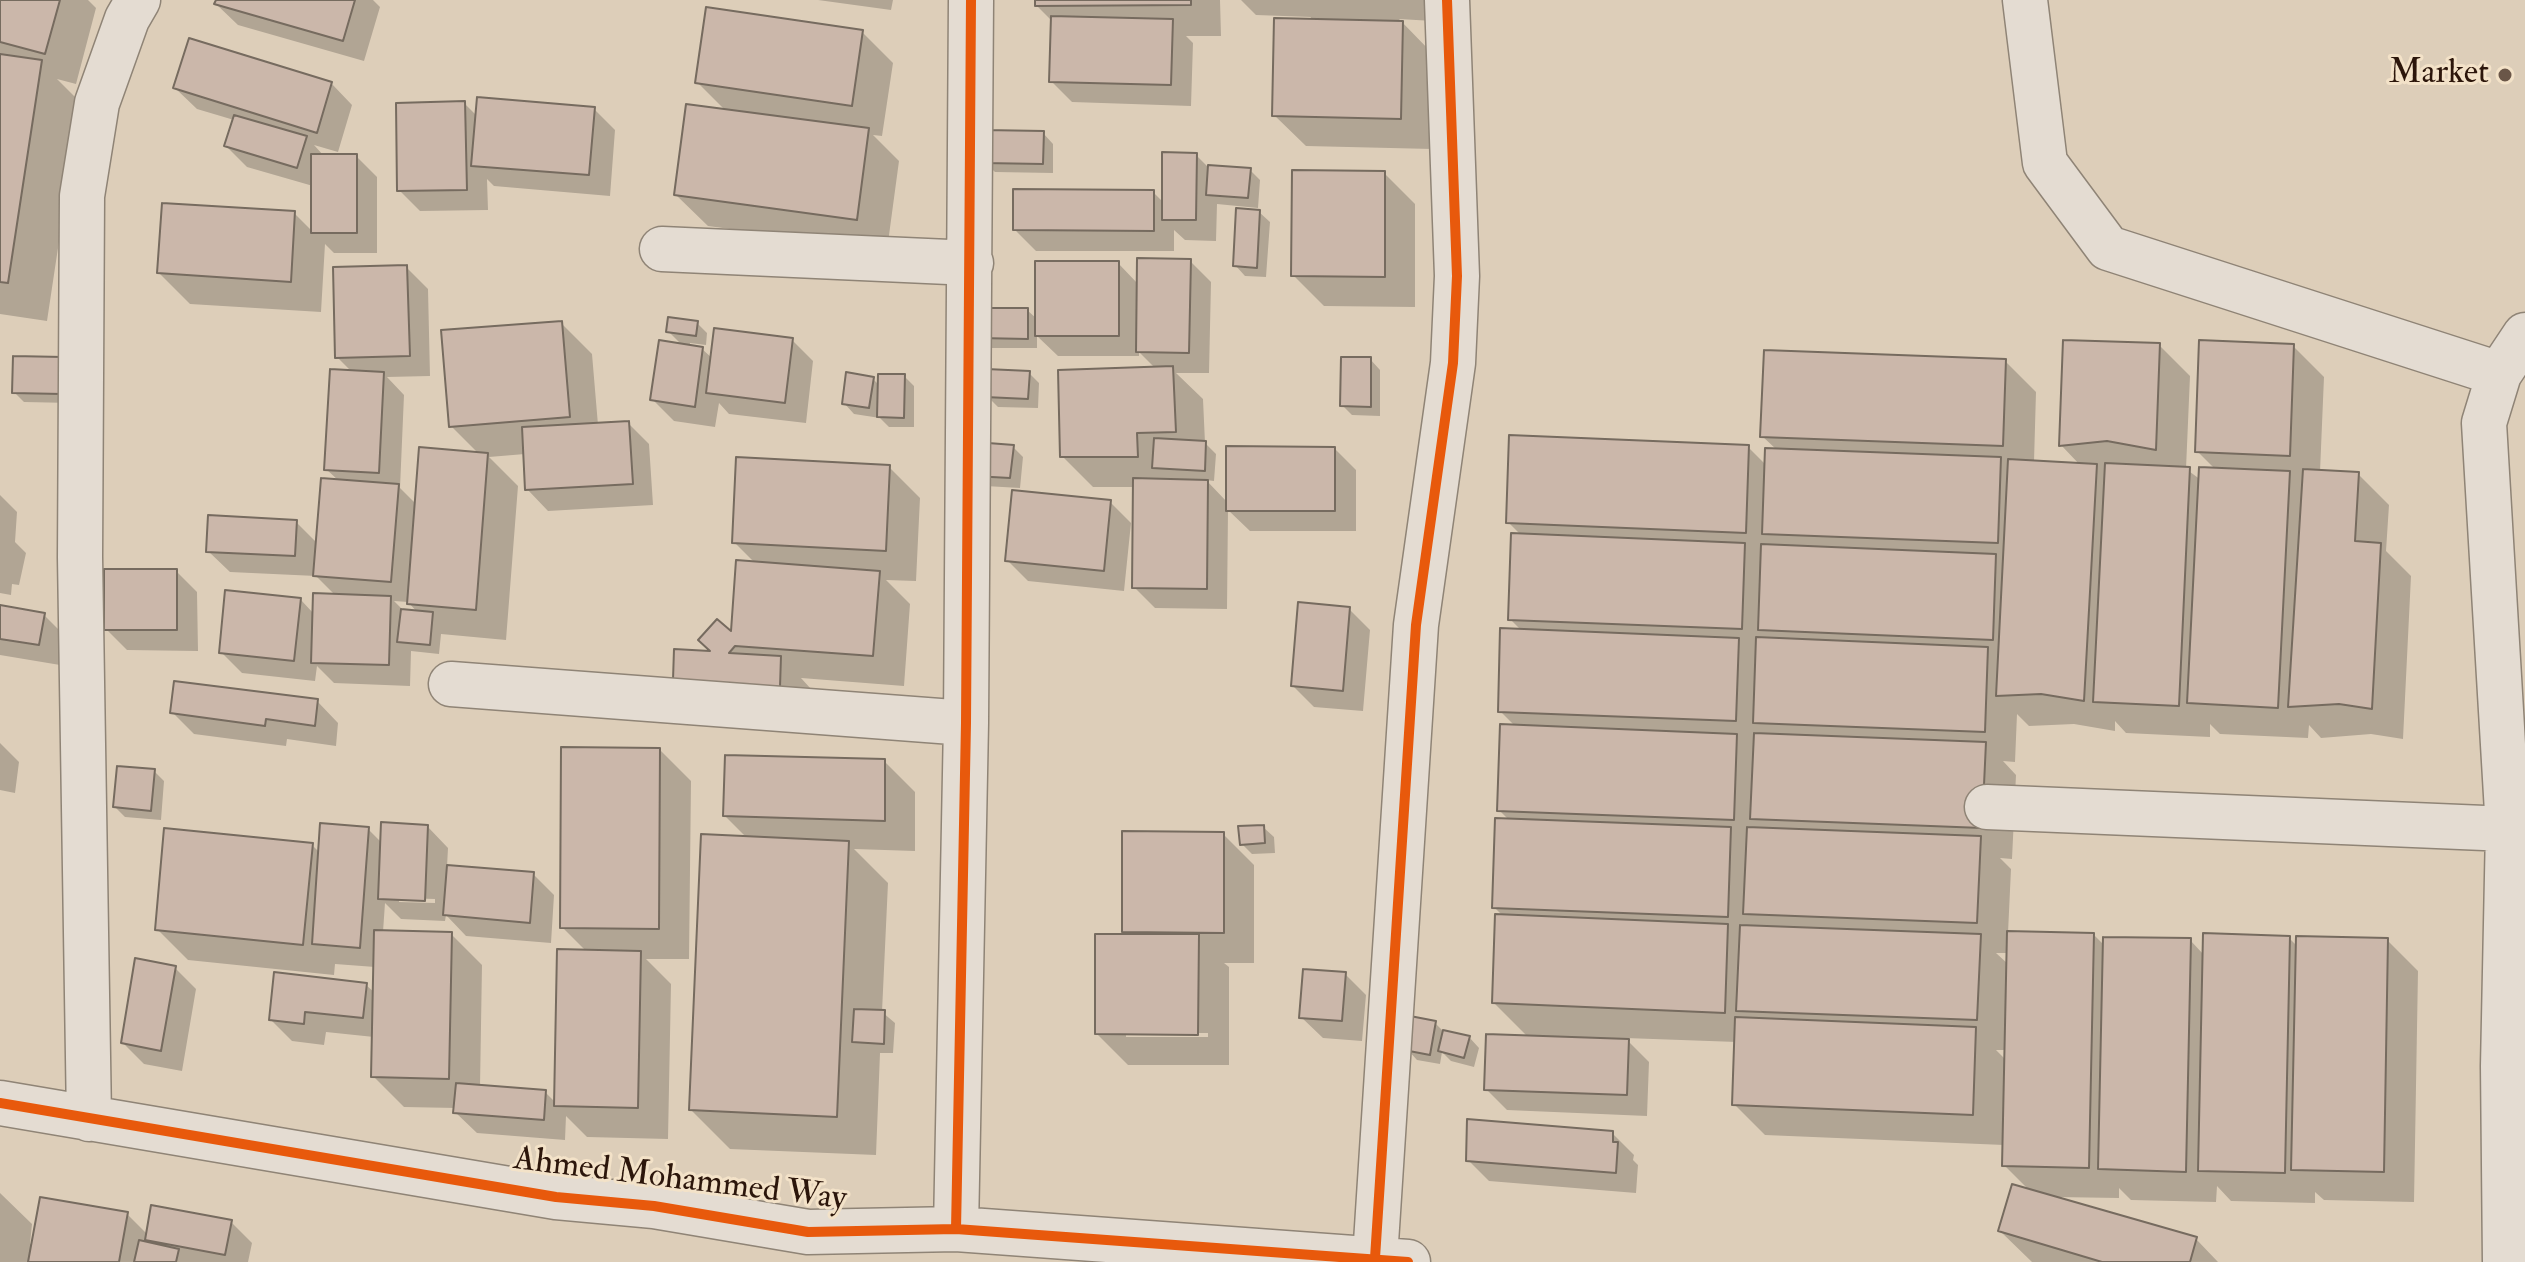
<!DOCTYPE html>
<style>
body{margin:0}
canvas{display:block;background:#ddceb9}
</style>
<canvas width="2525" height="1262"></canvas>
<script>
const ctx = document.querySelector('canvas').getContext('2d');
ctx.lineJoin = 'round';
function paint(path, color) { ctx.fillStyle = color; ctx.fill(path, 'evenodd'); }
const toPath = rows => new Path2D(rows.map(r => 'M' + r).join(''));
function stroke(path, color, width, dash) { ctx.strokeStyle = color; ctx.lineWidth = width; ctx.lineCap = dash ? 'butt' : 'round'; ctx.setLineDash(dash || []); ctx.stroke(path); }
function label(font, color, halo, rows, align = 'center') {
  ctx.font = font + ' "IM FELL Double Pica",serif'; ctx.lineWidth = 6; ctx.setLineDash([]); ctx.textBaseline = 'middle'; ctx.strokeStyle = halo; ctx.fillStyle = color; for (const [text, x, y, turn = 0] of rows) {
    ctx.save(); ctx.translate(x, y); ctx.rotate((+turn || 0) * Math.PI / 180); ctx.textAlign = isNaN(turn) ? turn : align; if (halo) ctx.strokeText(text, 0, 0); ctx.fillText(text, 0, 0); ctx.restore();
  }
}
const shadow = toPath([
 [0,0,88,0,96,8,76,84,57,79,80,102,47,321,0,314],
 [218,0,373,0,380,7,364,61,238,25,216,4],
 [818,0,893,0,891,10],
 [1037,0,1220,0,1221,36,1186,36,1193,43,1191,106,1072,102,1051,81,1053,22,1037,6],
 [1241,0,1435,0,1433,21,1399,19,1433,54,1432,149,1306,146,1274,115,1311,17,1256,15],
 [862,32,893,63,882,136,873,135,899,161,887,250,708,226,676,195,726,111,698,83],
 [331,83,352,105,338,152,314,145,324,156,356,156,377,177,377,253,334,253,325,244,321,312,190,304,159,273,294,213,313,232,313,186,247,167,226,146,234,120,197,109,175,88],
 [464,103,477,116,594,109,615,130,610,196,494,186,487,179,488,210,420,211,399,190],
 [1043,133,1053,144,1053,173,995,172,985,162],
 [1196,155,1208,167,1250,170,1260,180,1258,208,1217,204,1216,241,1185,240,1174,230,1174,251,1036,251,1015,230,1153,192,1164,203],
 [1384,173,1415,204,1415,307,1324,306,1293,275],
 [1259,212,1270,222,1266,277,1245,276,1235,265],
 [1190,261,1211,282,1209,373,1176,373,1203,399,1205,443,1216,454,1214,481,1206,480,1228,503,1335,449,1356,470,1356,531,1250,531,1228,510,1227,609,1155,608,1134,587,1135,487,1093,487,1062,456,1156,369,1139,352,1139,356,1058,356,1037,336,1037,348,992,348,981,337,1027,310,1037,319,1118,263,1139,285],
 [406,267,428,289,430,376,387,377,404,395,400,488,417,505,479,454,451,426,561,323,592,354,598,425,628,423,649,444,653,505,548,511,527,489,525,454,489,457,518,486,506,640,441,634,439,654,411,651,410,686,334,683,317,666,315,681,242,673,221,652,301,600,314,614,336,596,316,576,230,572,208,551,296,522,318,544,339,481,326,469,352,372,337,357],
 [394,601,408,602,418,613,404,611],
 [697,323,707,333,706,345,690,343,690,347,702,349,712,358,792,340,813,361,806,423,729,414,719,403,715,427,674,421,652,399,683,346,668,331],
 [2159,345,2190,376,2186,469,2201,480,2215,469,2197,451,2293,346,2324,377,2320,472,2358,474,2389,505,2386,551,2411,576,2403,739,2371,734,2321,738,2309,725,2308,738,2220,734,2210,724,2210,737,2126,733,2115,721,2115,731,2074,724,2029,726,2017,714,2015,762,2003,761,2016,775,2012,859,2000,858,2011,869,2008,933,2094,935,2105,946,2190,940,2204,955,2289,938,2297,946,2387,940,2418,971,2414,1202,2324,1200,2315,1192,2315,1203,2231,1201,2217,1186,2216,1202,2131,1200,2119,1188,2119,1198,2055,1197,2196,1239,2218,1262,2032,1262,2000,1231,2030,1191,2004,1165,2004,1145,1765,1135,1734,1104,1737,1042,1625,1038,1649,1062,1647,1116,1507,1110,1486,1089,1528,1037,1494,1003,1504,917,1494,907,1509,820,1499,810,1516,727,1500,711,1522,631,1510,619,1522,536,1508,522,1748,447,1767,466,1777,450,1762,436,2005,361,2036,392,2034,462,2080,465,2061,445],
 [1996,953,2008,953,2008,964],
 [1996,1050,2006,1050,2006,1060],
 [15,358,72,403,24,402,14,392],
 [1370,359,1380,370,1380,416,1352,415,1342,405],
 [1029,373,1039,383,1038,408,998,407,987,396],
 [904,376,914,386,914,427,889,427,880,418,854,414,844,403,873,379,879,385],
 [1013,447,1023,457,1020,488,985,486,975,476],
 [889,467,920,498,916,581,886,580,910,604,904,686,801,678,811,689,810,717,714,653,733,635,755,563,734,542],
 [0,495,17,512,15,542,26,553,19,585,12,584,11,595,0,593],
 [1110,502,1131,523,1124,591,1028,581,1007,560],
 [176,571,197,592,198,651,127,650,106,629],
 [0,607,44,615,65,636,60,665,0,655],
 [1349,609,1370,630,1363,711,1314,707,1293,686],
 [317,701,338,723,336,746,287,739,286,746,194,734,172,712],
 [0,743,19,762,15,793,0,790],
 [660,750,691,781,689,959,646,959,671,984,668,1139,587,1137,566,1116,565,1140,477,1133,455,1112,456,1108,404,1107,373,1076,374,1037,326,1032,324,1045,292,1041,271,1020,366,985,375,993,375,967,335,964,334,975,188,960,157,929,312,845,320,853,368,829,382,843,427,826,448,848,447,867,533,874,554,895,551,943,466,936,446,915,445,921,401,919,385,903,383,932,451,934,482,965,480,1087,545,1092,556,1103,587,952,562,927],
 [399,898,435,899,435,903,399,902],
 [884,761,915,792,915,851,854,849,888,883,882,1012,895,1023,893,1053,880,1053,876,1155,730,1149,691,1110,748,839,725,816],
 [154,771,164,781,161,820,125,817,115,807],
 [1263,827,1274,837,1275,853,1252,854,1242,844],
 [1223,834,1254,865,1254,963,1224,963,1229,967,1229,1065,1128,1065,1097,1034,1129,936,1124,932],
 [1126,1033,1208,1033,1208,1037,1126,1037],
 [175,968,196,989,182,1071,144,1064,123,1043],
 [1345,974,1366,995,1362,1041,1323,1038,1301,1017],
 [1435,1023,1444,1032,1469,1037,1479,1048,1474,1067,1451,1061,1442,1052,1440,1064,1417,1060,1407,1049],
 [1612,1133,1634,1155,1633,1160,1638,1165,1636,1193,1489,1181,1468,1160],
 [0,1193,32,1224,30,1244,127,1214,148,1235,231,1222,252,1243,248,1262,0,1262]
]);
const building = toPath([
 [0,0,60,0,45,54,0,42,0,0],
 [216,0,355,0,343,41,214,4,216,0],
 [1035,0,1191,0,1191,5,1035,6,1035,0],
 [706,7,863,30,852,106,695,83,706,7],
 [1051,16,1173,19,1171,85,1049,82,1051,16],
 [1274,18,1403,21,1401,119,1272,116,1274,18],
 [189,38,332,82,317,133,173,88,189,38],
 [0,54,42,60,8,283,0,282,0,54],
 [477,97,595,107,589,175,471,166,477,97],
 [465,101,467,190,397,191,396,103,465,101],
 [686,104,869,128,857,220,674,195,686,104],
 [234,115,307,136,297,168,224,146,234,115],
 [984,130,1044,131,1043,164,983,163,984,130],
 [1162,152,1197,153,1196,220,1162,220,1162,152],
 [311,154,357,154,357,233,311,233,311,154],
 [1208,165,1251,168,1248,198,1206,195,1208,165],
 [1292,170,1385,171,1385,277,1291,276,1292,170],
 [1013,189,1154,190,1154,231,1013,230,1013,189],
 [162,203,295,211,291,282,157,273,162,203],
 [1236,208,1260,210,1257,268,1233,266,1236,208],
 [1137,258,1191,259,1189,353,1136,352,1137,258],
 [1035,261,1119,261,1119,336,1035,336,1035,261],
 [407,265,410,356,335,358,333,267,407,265],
 [979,308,1028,308,1028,339,979,338,979,308],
 [668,317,698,321,696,336,666,332,668,317],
 [562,321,570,417,449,427,441,330,562,321],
 [714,328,793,338,785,403,706,393,714,328],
 [659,340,703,347,695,407,650,400,659,340],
 [2063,340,2160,343,2156,450,2107,441,2059,446,2063,340],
 [2199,340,2294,344,2290,456,2195,452,2199,340],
 [1764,350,2006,359,2003,446,1760,437,1764,350],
 [13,356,63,357,62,394,12,393,13,356],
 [1341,357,1371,357,1371,407,1340,406,1341,357],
 [1173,366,1176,432,1137,433,1138,457,1060,457,1058,370,1173,366],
 [330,369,384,372,379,473,324,470,330,369],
 [986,369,1030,371,1028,399,985,397,986,369],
 [846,372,874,377,869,408,842,404,846,372],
 [878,374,905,374,904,418,877,417,878,374],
 [629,421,633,484,525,490,522,427,629,421],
 [1509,435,1749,445,1746,533,1506,523,1509,435],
 [1154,438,1206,441,1205,471,1152,468,1154,438],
 [975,442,1014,445,1010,478,973,476,975,442],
 [1226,446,1335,447,1335,511,1226,511,1226,446],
 [419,447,488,453,476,610,407,604,419,447],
 [1765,448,2001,457,1998,543,1762,534,1765,448],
 [736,457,890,465,886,551,732,543,736,457],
 [2008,459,2097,464,2084,701,2041,694,1996,696,2008,459],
 [2105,463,2190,467,2179,706,2093,702,2105,463],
 [2199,467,2290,471,2278,708,2187,703,2199,467],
 [2303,469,2359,472,2355,541,2381,543,2372,709,2339,704,2288,707,2303,469],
 [321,478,399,484,391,582,313,576,321,478],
 [1133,478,1208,480,1207,589,1132,588,1133,478],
 [1012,490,1111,500,1104,571,1005,561,1012,490],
 [208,515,297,520,295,556,206,552,208,515],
 [1511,533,1745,543,1742,629,1508,620,1511,533],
 [1761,544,1996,554,1993,640,1758,630,1761,544],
 [736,560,880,571,873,656,735,646,729,653,781,656,780,687,673,680,674,649,710,651,698,640,717,619,731,631,736,560],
 [104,569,177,569,177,630,104,630,104,569],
 [225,590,301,598,294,661,219,653,225,590],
 [313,593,391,596,389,665,311,663,313,593],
 [1298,602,1350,607,1343,691,1291,686,1298,602],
 [0,605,45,613,39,645,0,639,0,605],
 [401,609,433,612,430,645,397,642,401,609],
 [1500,628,1739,638,1736,721,1498,712,1500,628],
 [1756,637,1988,647,1985,732,1753,723,1756,637],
 [174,681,318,699,315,726,266,719,265,726,170,713,174,681],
 [1500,724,1737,734,1734,820,1497,811,1500,724],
 [1754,733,1986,742,1982,828,1750,819,1754,733],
 [561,747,660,748,659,929,560,928,561,747],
 [725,755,885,759,885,821,723,816,725,755],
 [117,766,155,769,151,811,113,807,117,766],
 [1495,818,1731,827,1728,917,1492,908,1495,818],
 [381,822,428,825,425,901,378,899,381,822],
 [320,823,369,827,360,948,312,944,320,823],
 [1264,825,1265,843,1240,845,1238,826,1264,825],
 [1747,827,1981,836,1977,923,1743,914,1747,827],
 [164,828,313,843,303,945,155,930,164,828],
 [1122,831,1224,832,1224,933,1122,932,1122,831],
 [701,834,849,841,837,1117,689,1110,701,834],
 [447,865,534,872,530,923,443,915,447,865],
 [1495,914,1728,924,1725,1013,1492,1003,1495,914],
 [1740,925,1981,934,1977,1020,1736,1011,1740,925],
 [374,930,452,932,449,1079,371,1077,374,930],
 [2007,931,2094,933,2089,1168,2002,1166,2007,931],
 [2203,933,2290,936,2285,1173,2198,1171,2203,933],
 [1095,934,1199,934,1198,1035,1095,1034,1095,934],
 [2296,936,2388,938,2384,1172,2291,1170,2296,936],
 [2103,937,2191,938,2186,1172,2098,1169,2103,937],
 [557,949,641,951,638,1108,554,1106,557,949],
 [135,958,176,966,161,1051,121,1043,135,958],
 [1303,969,1346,972,1342,1021,1299,1018,1303,969],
 [274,972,367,983,363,1018,305,1012,304,1024,269,1020,274,972],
 [854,1009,885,1010,884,1044,852,1042,854,1009],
 [1410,1016,1436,1021,1430,1055,1404,1050,1410,1016],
 [1735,1017,1976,1027,1973,1115,1732,1105,1735,1017],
 [1443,1030,1470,1036,1464,1058,1438,1051,1443,1030],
 [1486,1034,1629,1039,1627,1095,1484,1090,1486,1034],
 [456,1083,546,1090,544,1120,453,1113,456,1083],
 [1467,1119,1613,1131,1613,1142,1618,1142,1616,1173,1466,1161,1467,1119],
 [2012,1184,2197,1237,2190,1262,2102,1262,1998,1231,2012,1184],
 [40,1197,128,1212,119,1262,28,1262,40,1197],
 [151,1205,232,1220,225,1255,145,1240,151,1205],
 [139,1240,179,1249,176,1262,134,1262,139,1240]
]);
const minor = toPath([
 [2025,0,2045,163,2108,248,2499,374],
 [662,249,971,263],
 [451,684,966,723],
 [1987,807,2508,829],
 [0,1103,556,1197,654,1206,808,1232,956,1229,1408,1262],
 [89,1119,80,557,82,196,97,103,127,19,138,0],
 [956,1229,966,723,971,0],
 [1375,1258,1416,625,1453,363,1457,276,1447,0],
 [2505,1262,2503,1066,2508,829,2484,423,2499,374,2525,335]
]);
const cycleway = toPath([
 [0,1103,556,1197,654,1206,808,1232,956,1229,1408,1262],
 [956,1229,966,723,971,0],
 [1375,1258,1416,625,1453,363,1457,276,1447,0]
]);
const markers = [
 [2505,75,8,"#6a5648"]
];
const poiNames = [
 ["Market",2489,75]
];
const streetNames = [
 ["Ahmed Mohammed Way",680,1181,7]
];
paint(shadow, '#0003');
paint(building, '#cbb7aa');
stroke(building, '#766b5f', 2);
stroke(minor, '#8f8476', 47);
stroke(minor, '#e4dcd2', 44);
stroke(cycleway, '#e8590c', 10);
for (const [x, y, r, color] of markers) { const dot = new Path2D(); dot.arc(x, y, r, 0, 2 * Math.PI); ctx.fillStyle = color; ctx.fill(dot); stroke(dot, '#f3e2c8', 3); }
label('34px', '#2c160b', '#f3e2c8', poiNames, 'right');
label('34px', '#2c160b', '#f3e2c8', streetNames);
</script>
